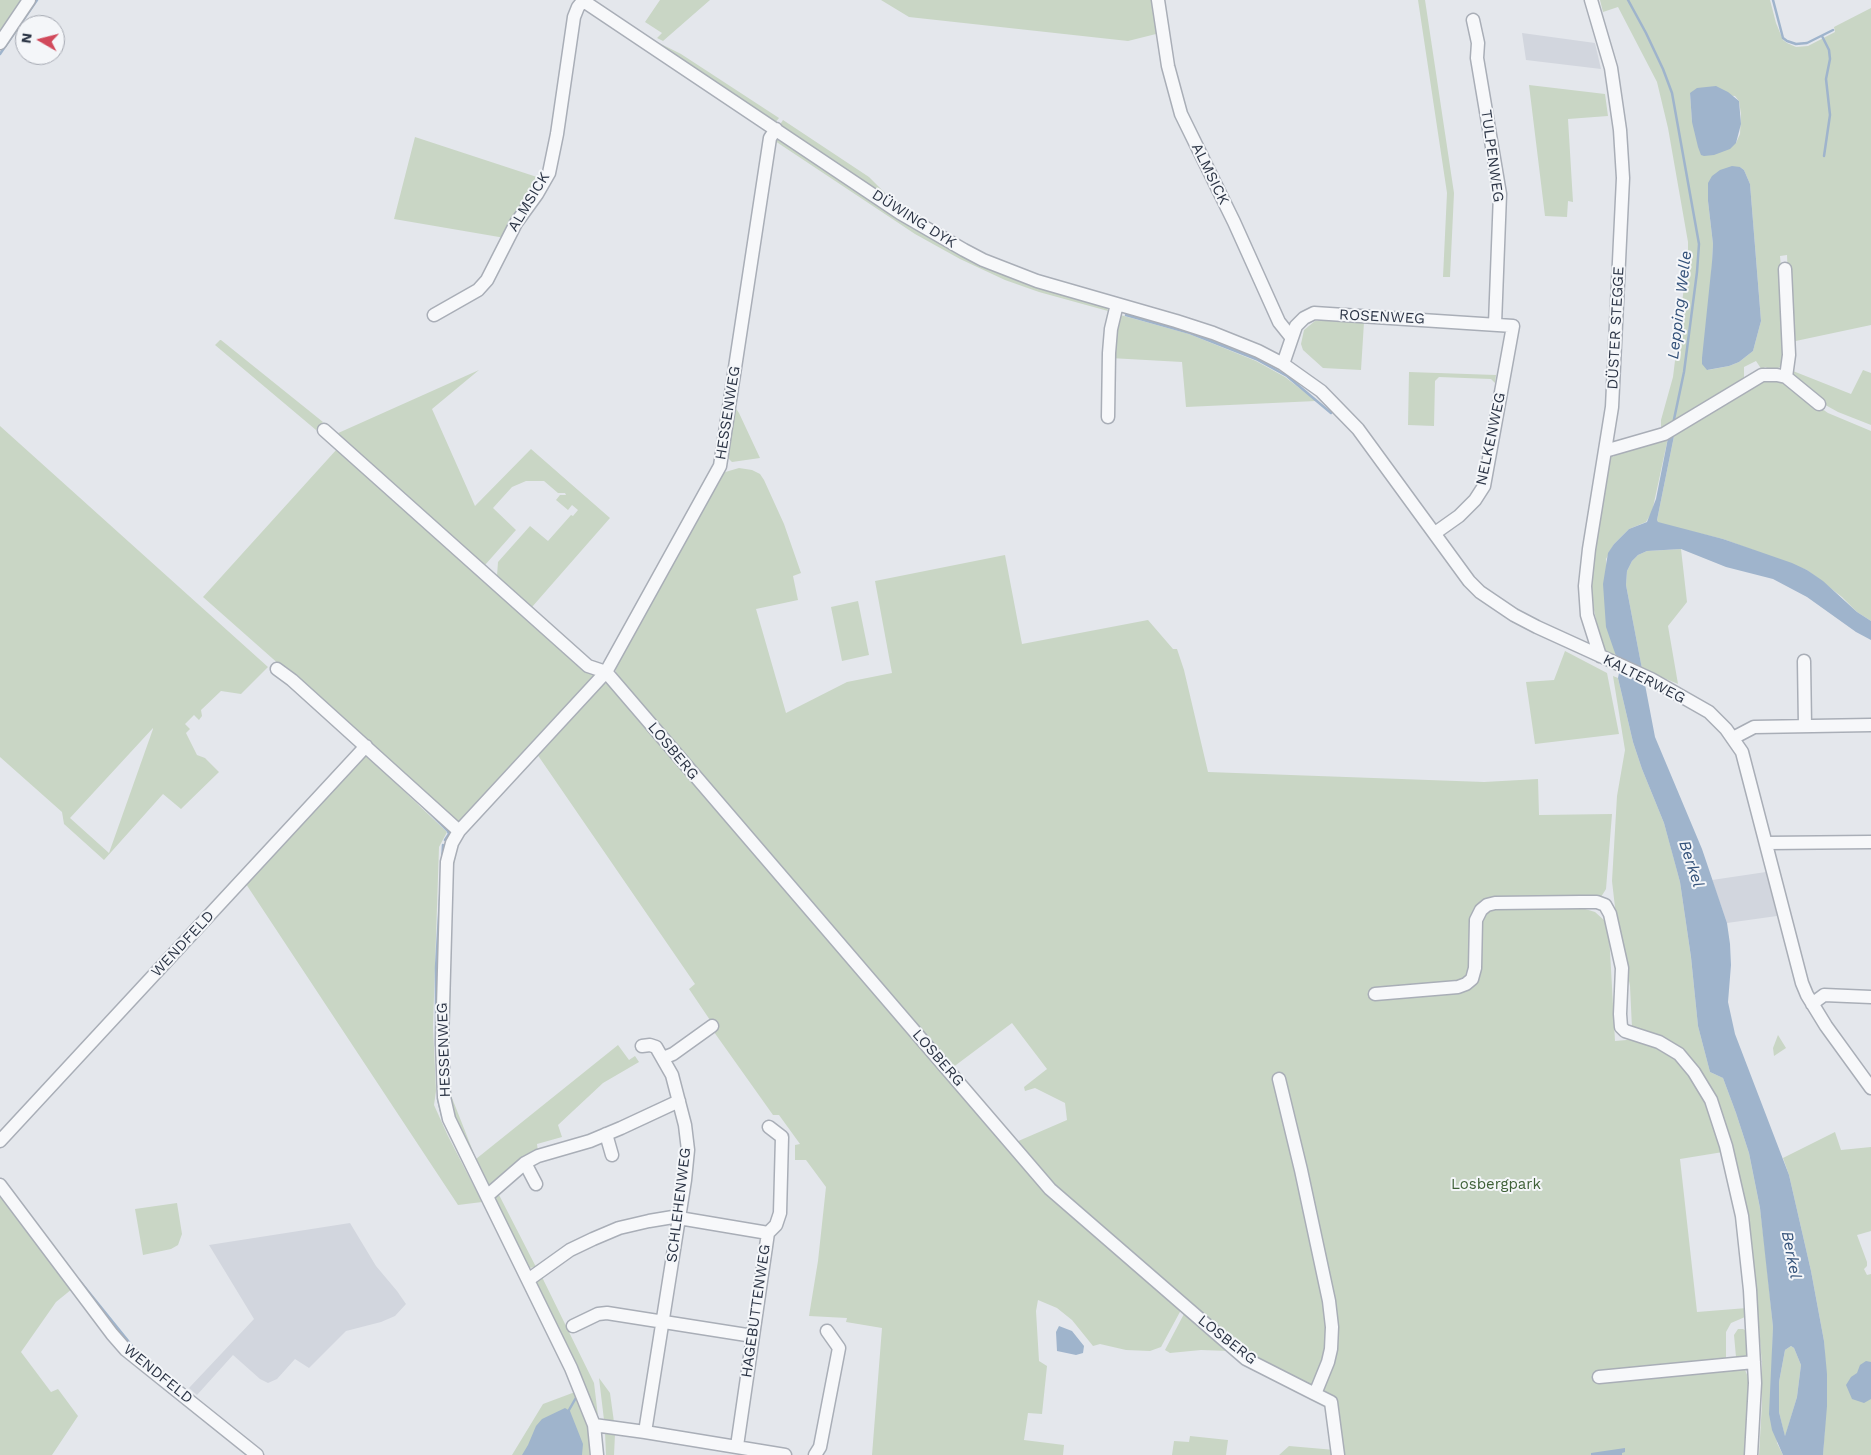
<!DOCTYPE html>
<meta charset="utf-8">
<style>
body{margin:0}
#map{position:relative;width:1871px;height:1455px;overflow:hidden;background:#e4e7ec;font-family:"Work Sans",sans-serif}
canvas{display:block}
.north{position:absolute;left:15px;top:15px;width:50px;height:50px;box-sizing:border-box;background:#f4f6f9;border:1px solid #a4a8b1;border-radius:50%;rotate:278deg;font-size:14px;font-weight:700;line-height:20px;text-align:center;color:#2b3445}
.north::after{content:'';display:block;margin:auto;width:18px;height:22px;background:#d1495b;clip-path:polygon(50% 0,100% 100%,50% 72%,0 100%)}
</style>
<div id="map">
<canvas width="1871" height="1455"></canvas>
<div class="north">N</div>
</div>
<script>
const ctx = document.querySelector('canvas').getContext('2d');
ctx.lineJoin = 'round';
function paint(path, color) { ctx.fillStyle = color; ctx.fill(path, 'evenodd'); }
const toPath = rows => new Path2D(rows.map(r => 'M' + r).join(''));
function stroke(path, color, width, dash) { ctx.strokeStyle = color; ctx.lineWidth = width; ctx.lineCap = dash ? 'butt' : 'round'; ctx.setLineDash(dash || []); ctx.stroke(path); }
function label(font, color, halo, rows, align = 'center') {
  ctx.font = font + ' "Work Sans",sans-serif'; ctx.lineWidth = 4; ctx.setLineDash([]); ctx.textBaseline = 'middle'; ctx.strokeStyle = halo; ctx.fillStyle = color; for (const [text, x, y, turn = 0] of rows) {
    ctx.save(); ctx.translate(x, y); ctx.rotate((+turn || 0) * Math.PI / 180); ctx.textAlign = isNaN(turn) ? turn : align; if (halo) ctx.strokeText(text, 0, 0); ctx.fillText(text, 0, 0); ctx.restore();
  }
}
const built = toPath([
 [1522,33,1595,43,1601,69,1526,60],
 [1766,872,1777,916,1727,923,1712,880],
 [350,1223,376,1266,397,1291,406,1304,395,1316,381,1322,346,1331,309,1368,295,1359,277,1379,268,1383,260,1379,233,1355,197,1395,189,1388,254,1319,209,1245]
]);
const green = toPath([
 [0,0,24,0,0,36],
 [660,0,710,0,663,41,657,38,662,33,645,22],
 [881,0,1156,0,1160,33,1128,41,909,17],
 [1418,0,1425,0,1454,193,1450,277,1443,277,1447,193],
 [1600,0,1770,0,1776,23,1783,40,1787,43,1796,47,1808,46,1835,32,1834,27,1871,8,1871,325,1791,342,1787,255,1780,256,1783,289,1784,364,1774,371,1765,367,1762,370,1756,361,1744,367,1744,381,1661,429,1661,420,1673,377,1688,254,1688,242,1668,128,1657,82,1618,7,1603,12],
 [1690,93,1735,96,1739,101,1741,114,1740,134,1736,143,1692,122],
 [1740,167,1744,170,1750,184,1761,321,1753,351,1739,362,1729,366,1708,370,1706,332,1711,285,1713,244,1708,201],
 [655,41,681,54,779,118,775,123,659,46],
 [1529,85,1605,94,1608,116,1568,119,1573,202,1568,201,1567,217,1545,216],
 [783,120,869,177,894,202,779,126],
 [415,137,543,179,505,238,394,219],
 [780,138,940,241,1107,307,1108,311,1039,292,1005,280,960,259,915,234,775,141],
 [1117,314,1189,334,1256,361,1285,377,1316,401,1186,407,1182,362,1110,358],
 [1322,320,1364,322,1361,370,1323,368,1303,350,1301,344,1304,330,1315,321],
 [220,340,221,340,323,422,316,430,215,345],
 [479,370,432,409,475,506,531,449,610,518,532,607,497,576,498,562,530,526,548,541,571,515,573,516,578,510,572,505,568,510,556,500,560,495,566,495,565,493,558,493,544,481,526,481,512,487,493,508,516,530,485,565,336,434],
 [1863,370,1871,373,1871,425,1838,412,1820,402,1793,379,1793,371,1851,394],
 [1409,372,1496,375,1495,383,1491,379,1439,377,1435,381,1434,426,1408,425],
 [1776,377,1828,413,1871,431,1871,621,1857,612,1842,597,1807,570,1723,539,1669,526,1658,523,1657,520,1674,436,1755,381],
 [733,404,739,413,760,458,732,462,725,455],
 [0,426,268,667,241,694,221,691,201,710,202,716,199,720,194,715,185,724,190,729,186,733,197,755,205,758,219,772,181,809,163,794,104,860,64,824,62,812,0,757],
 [153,728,153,729,109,853,70,818],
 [1668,438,1652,512,1646,522,1629,529,1614,544,1606,559,1614,648,1616,656,1602,649,1593,605,1590,581,1607,458,1614,451,1613,457,1616,454],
 [337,449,593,674,595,672,596,676,461,823,455,824,368,743,203,597],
 [739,468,752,470,760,474,764,480,784,524,801,573,793,576,798,600,756,609,786,713,847,682,892,673,875,581,1005,555,1022,644,1148,620,1173,649,1177,649,1184,670,1208,772,1484,782,1538,779,1539,815,1612,814,1606,889,1601,897,1485,900,1477,906,1468,988,1482,922,1483,917,1490,910,1495,909,1582,908,1595,912,1605,921,1609,933,1615,1041,1638,1039,1649,1041,1681,1062,1704,1098,1723,1152,1680,1159,1697,1312,1747,1308,1745,1317,1731,1323,1726,1332,1726,1359,1744,1367,1752,1388,1746,1455,1340,1455,1322,1394,1330,1329,1319,1380,1310,1388,1250,1356,1057,1189,1016,1142,1067,1120,1065,1103,1035,1088,1025,1091,1024,1087,1047,1069,1012,1023,952,1068,618,679,615,669,722,473],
 [1681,549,1687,602,1668,626,1678,684,1642,669,1626,585,1627,571,1632,561,1638,555,1647,551],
 [858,601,869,655,842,661,831,607],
 [1565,651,1607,673,1619,734,1535,744,1526,682,1554,680],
 [1613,676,1618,678,1633,742,1642,769,1664,823,1672,852,1680,882,1691,957,1698,1026,1710,1072,1723,1078,1736,1113,1749,1153,1760,1208,1766,1257,1773,1327,1772,1365,1777,1443,1783,1455,1759,1455,1762,1403,1762,1364,1751,1237,1745,1205,1692,1067,1632,1028,1630,986,1616,916,1612,881,1617,796,1625,750],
 [603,683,612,685,1051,1196,1181,1310,1161,1347,1150,1351,1126,1350,1100,1344,1093,1346,1072,1320,1057,1308,1038,1300,1036,1311,1039,1361,1047,1366,1042,1414,1028,1413,1024,1440,1064,1445,1063,1455,872,1455,882,1328,846,1322,847,1318,809,1316,818,1261,826,1187,806,1160,795,1160,795,1145,800,1144,779,1115,773,1115,714,1032,712,1023,689,989,695,984,537,754],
 [366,755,447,832,439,847,433,1026,436,1091,434,1105,448,1136,482,1202,458,1205,246,884],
 [459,840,454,865,452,906,449,1077,452,1098,476,1159,618,1045,629,1060,635,1056,639,1062,603,1083,558,1125,562,1137,537,1144,538,1152,524,1156,493,1185,488,1186,456,1127,447,1094,450,871],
 [1778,1035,1786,1048,1774,1056,1773,1048],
 [1835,1132,1841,1150,1871,1147,1871,1231,1857,1235,1867,1262,1867,1266,1864,1269,1867,1275,1871,1274,1871,1455,1823,1455,1827,1392,1824,1341,1811,1271,1789,1175,1783,1158],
 [498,1193,536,1267,529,1268,494,1197],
 [0,1195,72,1289,56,1302,21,1352,51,1392,58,1389,78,1416,52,1455,0,1455],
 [177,1203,182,1234,178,1245,171,1249,143,1255,135,1209],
 [541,1275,594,1383,598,1416,535,1282],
 [1185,1312,1229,1351,1201,1350,1170,1353,1165,1350],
 [1738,1329,1743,1329,1748,1332,1747,1358,1736,1357,1734,1335],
 [1791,1346,1794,1348,1801,1365,1797,1397,1785,1437,1779,1412,1779,1382,1785,1350],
 [599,1378,610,1393,614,1422,604,1420],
 [575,1392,589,1429,591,1455,512,1455,543,1404],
 [605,1432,615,1434,614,1455,606,1455],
 [1190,1436,1228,1440,1226,1455,1172,1455,1174,1441,1189,1442],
 [1289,1446,1335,1450,1336,1455,1279,1455]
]);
const water = toPath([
 [1716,86,1728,92,1739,101,1741,124,1736,143,1730,149,1714,155,1704,156,1701,155,1698,147,1692,122,1690,93,1697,88],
 [1732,166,1740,167,1744,170,1750,184,1761,321,1753,351,1739,362,1729,366,1707,370,1702,364,1702,358,1712,262,1713,244,1708,201,1708,183,1712,176,1720,170],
 [1674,436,1657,520,1658,522,1723,539,1792,563,1807,570,1823,581,1857,612,1871,621,1871,640,1856,632,1807,597,1773,579,1726,567,1681,549,1647,551,1638,555,1632,561,1627,571,1626,585,1655,737,1702,849,1727,923,1730,944,1731,965,1728,1002,1735,1034,1789,1175,1811,1271,1824,1341,1827,1374,1827,1406,1823,1455,1783,1455,1772,1430,1769,1414,1773,1327,1760,1208,1749,1153,1736,1113,1723,1078,1710,1072,1698,1026,1691,957,1680,882,1664,823,1642,769,1633,742,1618,678,1619,673,1616,656,1606,627,1603,584,1608,553,1614,544,1629,529,1647,522,1656,499,1668,438],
 [1791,1346,1794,1348,1801,1365,1797,1397,1785,1436,1779,1412,1779,1382,1785,1350],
 [1059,1326,1072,1331,1084,1346,1083,1353,1076,1355,1057,1351,1056,1332],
 [1866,1361,1871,1362,1871,1399,1864,1403,1852,1399,1846,1385,1851,1377,1857,1373,1860,1365],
 [565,1408,570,1411,583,1444,582,1455,522,1455,528,1445,536,1426,542,1419],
 [1625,1448,1625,1452,1622,1453,1622,1455,1591,1455,1591,1453]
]);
const stream = toPath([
 [1628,0,1646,33,1663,69,1672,93,1699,244,1697,272,1684,372,1673,424],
 [1773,0,1783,38,1787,41,1796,44,1807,43,1833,30],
 [1822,36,1829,50,1830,59,1826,79,1830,115,1824,156],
 [0,54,37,0],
 [1126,315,1190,333,1256,359,1287,376,1331,413],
 [425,808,448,831,449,834,445,840],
 [436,1046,436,968,443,845],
 [438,1099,442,1115],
 [79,1280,133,1347],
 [569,1410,577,1396]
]);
const minor = toPath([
 [582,0,900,213,964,250,983,260,1037,281,1176,321,1213,333,1258,351,1283,364,1321,391,1358,429,1469,581,1480,592,1514,615,1537,627,1651,679,1709,712,1726,729,1742,752,1802,983,1807,995,1826,1026,1871,1088],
 [1158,0,1168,66,1181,114,1234,222,1279,322,1291,337],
 [1591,0,1611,68,1620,130,1623,178,1612,407,1589,549,1585,586,1587,615,1600,656],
 [1473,20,1478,43,1477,58,1500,194,1495,324],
 [0,43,29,0],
 [1785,269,1789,355,1786,377],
 [434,315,478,290,487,280,516,223,537,194,549,173,557,134,574,17,578,7,583,1],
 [1283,364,1296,326,1304,318,1314,313,1513,326,1484,486,1475,500,1459,516,1435,533],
 [1108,417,1109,353,1111,329,1117,304],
 [324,430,588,666,606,672,1050,1189,1246,1359,1315,1394,1328,1362,1331,1349,1332,1327,1329,1301,1301,1170,1279,1079],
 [1605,451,1664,434,1762,375,1777,375,1786,377,1819,404],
 [1804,661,1805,726],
 [277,669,292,680,459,831],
 [1733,738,1754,727,1871,725],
 [1767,843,1871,842],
 [1375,994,1458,987,1466,984,1472,979,1475,968,1476,920,1481,910,1487,905,1495,903,1581,902,1597,902,1605,905,1610,914,1622,968,1620,1014,1621,1027,1625,1031,1659,1042,1679,1054,1694,1072,1711,1100,1726,1146,1742,1216,1750,1290,1755,1383,1751,1455],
 [1812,1004,1824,995,1871,997],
 [642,1046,650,1045,656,1047,672,1075,685,1125,688,1150,685,1180,645,1432],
 [663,1058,673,1054,712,1026],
 [606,1134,612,1155],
 [0,1141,366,746],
 [525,1163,536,1184],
 [0,1185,112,1334,126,1350,257,1455],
 [487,1196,525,1163,538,1156,590,1141,621,1128,679,1101],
 [528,1280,570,1250,593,1239,619,1228,649,1221,673,1217,768,1233],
 [573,1326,598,1314,607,1313,753,1336],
 [1599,1377,1754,1362],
 [1315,1394,1331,1402,1338,1455],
 [594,1425,645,1432,785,1455],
 [737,1446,768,1233,776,1225,780,1213,782,1137,769,1127],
 [597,1455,594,1425,571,1368,449,1119,444,1097,442,1043,447,862,452,843,459,831,606,672,720,466,770,138,776,129],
 [815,1455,820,1447,839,1348,827,1331]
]);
const streetNames = [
 ["TULPENWEG",1492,156,82],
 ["ALMSICK",1210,174,64],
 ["ALMSICK",529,202,-59],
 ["DÜWING DYK",914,219,32],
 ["ROSENWEG",1382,317,3],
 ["DÜSTER STEGGE",1616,328,-87],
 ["HESSENWEG",728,413,-81],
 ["NELKENWEG",1491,439,-78],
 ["KALTERWEG",1644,679,27],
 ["LOSBERG",673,751,50],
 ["WENDFELD",183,944,-47],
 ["HESSENWEG",444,1050,-92],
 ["LOSBERG",938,1058,49],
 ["SCHLEHENWEG",679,1205,-83],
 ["HAGEBUTTENWEG",756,1311,-82],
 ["LOSBERG",1227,1340,38],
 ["WENDFELD",158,1374,39]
];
const parkNames = [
 ["Losbergpark",1496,1185]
];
const waterNames = [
 ["Lepping Welle",1680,305,-83],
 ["Berkel",1691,864,72],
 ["Berkel",1791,1255,79]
];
paint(built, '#d2d6de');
paint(green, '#c9d6c5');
paint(water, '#9fb4cc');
stroke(stream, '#9fb4cc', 2.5);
stroke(minor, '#a9aeb7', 15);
stroke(minor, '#f7f8fa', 12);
label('15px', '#2b3445', '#f4f6f9', streetNames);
label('15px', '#3f6138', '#f4f6f9', parkNames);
label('italic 16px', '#34527a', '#f4f6f9', waterNames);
</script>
